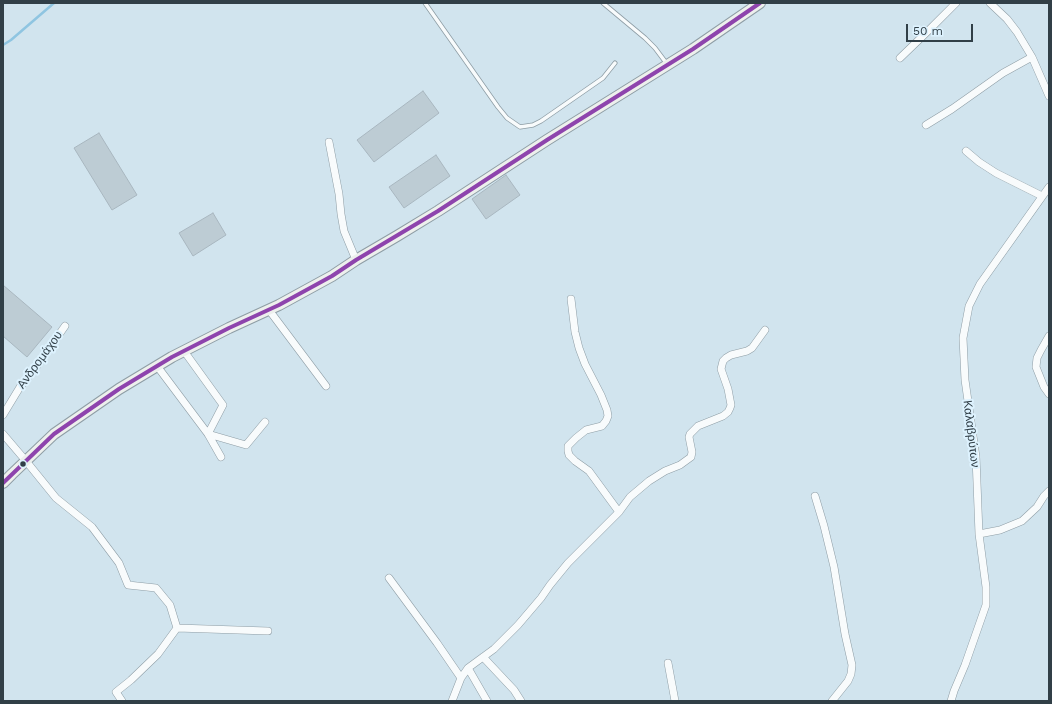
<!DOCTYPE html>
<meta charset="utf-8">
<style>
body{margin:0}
#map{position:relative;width:1052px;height:704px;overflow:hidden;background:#d1e4ee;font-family:"Work Sans",sans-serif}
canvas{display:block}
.frame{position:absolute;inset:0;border:4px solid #313f47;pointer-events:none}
.scale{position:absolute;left:906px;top:24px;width:67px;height:18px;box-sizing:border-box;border:2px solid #313f47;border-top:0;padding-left:5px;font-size:12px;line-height:14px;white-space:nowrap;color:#313f47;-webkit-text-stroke:3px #ddf2fe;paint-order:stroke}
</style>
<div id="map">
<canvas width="1052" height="704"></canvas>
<div class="frame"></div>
<div class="scale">50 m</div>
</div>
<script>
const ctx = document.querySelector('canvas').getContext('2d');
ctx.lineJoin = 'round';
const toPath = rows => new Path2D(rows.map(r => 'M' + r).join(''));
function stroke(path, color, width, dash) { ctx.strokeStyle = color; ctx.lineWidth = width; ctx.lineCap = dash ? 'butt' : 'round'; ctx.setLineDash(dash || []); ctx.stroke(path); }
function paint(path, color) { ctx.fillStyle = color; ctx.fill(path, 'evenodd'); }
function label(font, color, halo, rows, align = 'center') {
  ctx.font = font + ' "Work Sans",sans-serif'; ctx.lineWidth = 4; ctx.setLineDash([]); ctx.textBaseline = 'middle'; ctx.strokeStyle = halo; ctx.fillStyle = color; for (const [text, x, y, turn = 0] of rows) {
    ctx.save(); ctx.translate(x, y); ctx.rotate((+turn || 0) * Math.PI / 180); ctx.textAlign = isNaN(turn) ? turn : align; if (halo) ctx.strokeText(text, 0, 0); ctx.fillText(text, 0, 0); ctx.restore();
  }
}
const stream = toPath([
 [3,45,11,40,54,3]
]);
const building = toPath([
 [423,91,439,113,374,162,357,140,423,91],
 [99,133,137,195,112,210,74,148,99,133],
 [436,155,450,176,404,208,389,187,436,155],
 [506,175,520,195,486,219,472,199,506,175],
 [213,213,226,235,193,256,179,233,213,213],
 [3,285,52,327,27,357,3,336,3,285]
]);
const lane = toPath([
 [425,3,498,107,507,118,520,127,533,125,541,121,603,78,615,63],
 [603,3,645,38,655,48,667,64]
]);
const street = toPath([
 [990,3,1007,19,1017,32,1032,57,1049,96],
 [900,58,928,31,956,3],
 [926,125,952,109,1003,73,1032,57],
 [329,142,339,194,341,214,344,231,356,260],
 [966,151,979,162,996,173,1042,196],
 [571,299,575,332,579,348,585,364,601,395,607,410,608,416,606,421,602,426,586,430,576,438,568,446,568,451,569,455,575,461,589,471,619,512],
 [269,310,326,386],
 [1049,336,1041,350,1037,358,1036,367,1044,387,1049,394],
 [184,351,223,405,208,434],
 [157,366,208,434,221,457],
 [3,415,20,387,40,362,65,326],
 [3,434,26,461,56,498,92,527,119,563,128,585,156,588,170,605,177,628,158,654,131,680,116,692,122,701],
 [208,434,246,445,265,422],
 [815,496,824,526,834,567,845,634,852,665,851,674,848,681,832,701],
 [979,534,1000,530,1022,521,1037,507,1044,496,1049,491],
 [389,578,437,643,461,678],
 [177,628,268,631],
 [483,657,514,690,521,701],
 [668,663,675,701],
 [468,668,487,701],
 [452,701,461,678,468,668,494,649,518,625,541,598,550,585,568,563,619,512,630,497,649,481,665,471,680,465,691,457,692,452,689,437,690,434,698,426,723,416,728,412,730,408,731,405,728,389,721,369,723,361,726,358,731,355,747,351,752,348,765,330],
 [951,701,954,691,965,665,986,605,986,587,979,534,976,457,965,380,963,338,969,306,980,284,1049,187]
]);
const secondary = toPath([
 [3,483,12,474,54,434,119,389,172,357,229,328,279,305,332,276,356,260,397,236,438,211,547,140,693,49,760,3]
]);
const bus1 = toPath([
 [3,483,54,434,119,389,172,357,229,328,279,305,332,276,356,260,438,211,547,140,693,49,760,3]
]);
const markers = [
 [23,464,3.5,"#313f47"]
];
const streetNames = [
 ["Ανδρομάχου",40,360,-54],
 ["Καλαβρύτων",971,434,83]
];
stroke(stream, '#8fc5e1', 2.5);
paint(building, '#bdccd4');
stroke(building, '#a8b6bf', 1);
stroke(lane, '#8e9da5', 5);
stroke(street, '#8e9da5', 8);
stroke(secondary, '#8e9da5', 12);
stroke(lane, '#f8fbfc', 3.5);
stroke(street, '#f8fbfc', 7);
stroke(secondary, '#edf0ed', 10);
stroke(bus1, '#8e44ad', 4);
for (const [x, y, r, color] of markers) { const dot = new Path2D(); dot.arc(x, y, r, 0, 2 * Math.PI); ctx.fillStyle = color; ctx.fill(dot); stroke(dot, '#ddf2fe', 1.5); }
label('12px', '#313f47', '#ddf2fe', streetNames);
</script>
